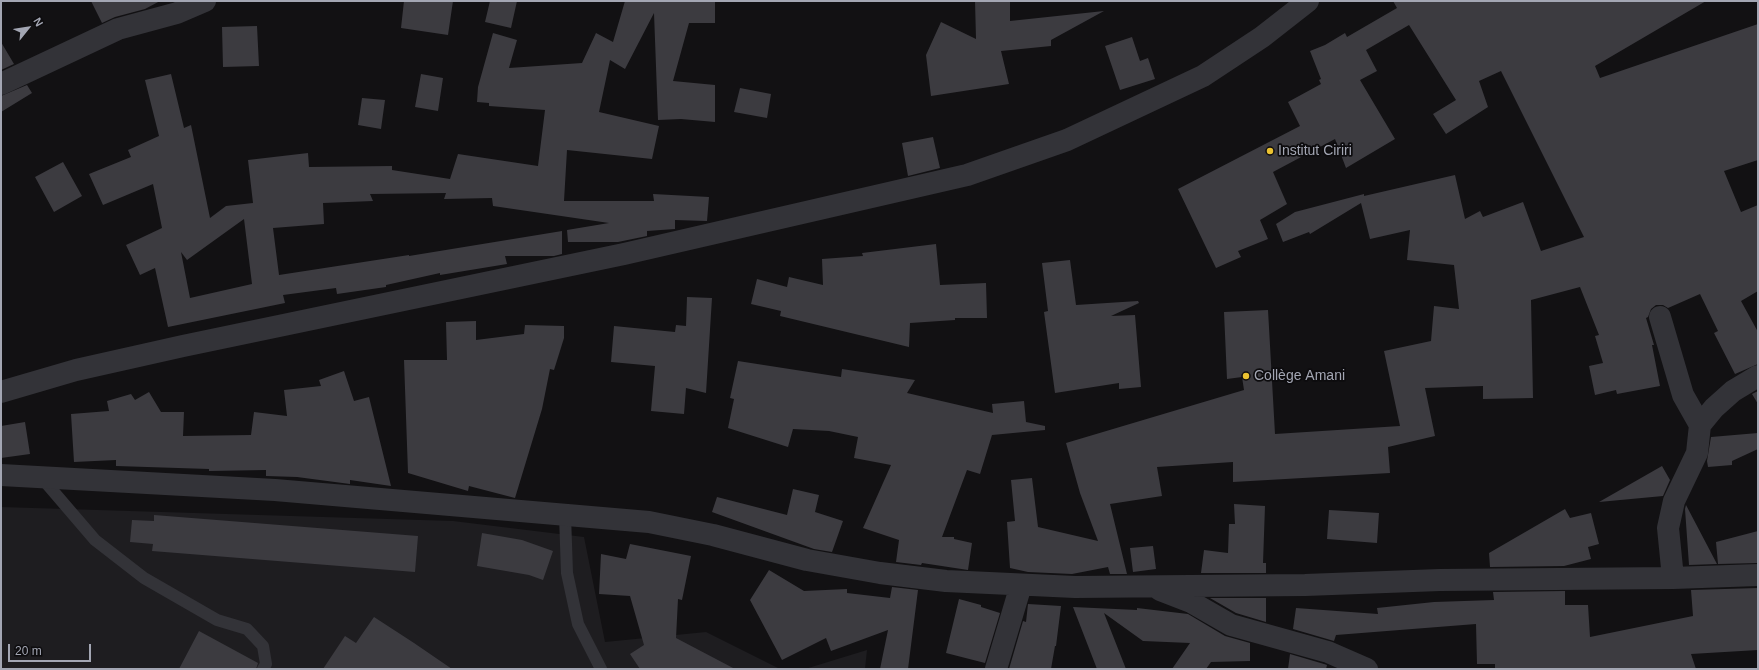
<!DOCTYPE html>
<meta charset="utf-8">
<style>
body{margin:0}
#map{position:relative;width:1759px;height:670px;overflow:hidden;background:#121113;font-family:Arial,sans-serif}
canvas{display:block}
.frame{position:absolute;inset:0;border:2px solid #a3a6b3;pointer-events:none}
.north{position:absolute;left:8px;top:8px;width:40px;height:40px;-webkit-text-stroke:3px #0d0c0e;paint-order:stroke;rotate:60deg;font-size:11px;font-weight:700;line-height:16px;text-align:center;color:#a3a6b3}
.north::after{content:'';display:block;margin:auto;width:14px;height:18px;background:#a3a6b3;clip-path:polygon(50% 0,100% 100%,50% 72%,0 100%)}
.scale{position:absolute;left:8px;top:644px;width:83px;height:18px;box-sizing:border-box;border:2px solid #a3a6b3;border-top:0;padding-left:5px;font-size:12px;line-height:14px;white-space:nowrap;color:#a3a6b3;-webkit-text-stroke:3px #0d0c0e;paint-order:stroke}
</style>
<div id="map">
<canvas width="1759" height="670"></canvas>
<div class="frame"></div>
<div class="north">N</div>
<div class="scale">20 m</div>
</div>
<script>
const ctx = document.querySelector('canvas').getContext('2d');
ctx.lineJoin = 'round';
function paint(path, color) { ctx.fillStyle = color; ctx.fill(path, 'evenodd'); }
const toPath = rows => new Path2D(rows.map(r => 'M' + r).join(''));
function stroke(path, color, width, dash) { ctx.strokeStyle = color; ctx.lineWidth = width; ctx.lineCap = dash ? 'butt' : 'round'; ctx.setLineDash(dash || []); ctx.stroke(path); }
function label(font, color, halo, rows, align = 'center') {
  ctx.font = font + ' Arial,sans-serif'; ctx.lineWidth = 3.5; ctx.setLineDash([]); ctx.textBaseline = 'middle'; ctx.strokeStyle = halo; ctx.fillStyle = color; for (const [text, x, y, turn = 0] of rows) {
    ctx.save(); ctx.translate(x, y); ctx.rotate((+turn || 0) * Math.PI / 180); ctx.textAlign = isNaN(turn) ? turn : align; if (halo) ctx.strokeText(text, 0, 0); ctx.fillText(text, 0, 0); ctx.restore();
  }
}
const built = toPath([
 [1,507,453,521,584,537,605,642,706,632,780,669,1,669],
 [867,650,865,669,805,669]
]);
const building = toPath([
 [91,1,160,1,145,9,115,17,102,23],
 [404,1,453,1,448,35,401,28],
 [490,1,517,1,511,28,485,22],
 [625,1,715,1,715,23,689,23,673,81,715,85,715,122,681,119,658,120,654,13,625,69,610,60,599,112,659,126,652,159,567,150,564,201,654,201,653,194,709,197,707,221,675,220,675,229,647,231,647,236,618,242,568,242,567,230,609,223,493,206,492,198,444,199,446,193,370,194,373,201,323,203,324,224,273,228,279,275,409,255,409,256,562,231,562,254,554,256,505,256,507,264,440,275,440,273,386,285,386,287,337,294,336,288,283,295,285,303,168,327,155,268,140,275,126,245,162,228,153,184,103,205,89,174,131,157,128,150,159,136,145,80,171,74,184,128,191,125,210,218,226,206,253,203,248,160,308,153,309,167,392,166,392,170,450,179,458,154,538,166,545,110,489,106,489,103,477,102,478,87,493,33,517,40,509,68,582,63,596,33,613,42],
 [244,219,252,284,190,298,181,252,187,260],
 [975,1,1010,1,1010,21,1104,11,1051,40,1051,46,1001,51,1009,84,931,96,926,55,941,22,976,39],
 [1393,1,1706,1,1595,66,1600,78,1758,24,1758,160,1724,171,1741,212,1758,205,1758,291,1741,301,1758,332,1758,364,1735,374,1714,333,1718,331,1700,294,1668,308,1663,305,1656,305,1651,309,1648,317,1646,318,1654,345,1652,345,1660,386,1617,394,1616,390,1595,395,1589,366,1603,363,1595,336,1599,335,1580,287,1531,300,1533,398,1483,399,1483,386,1425,388,1435,436,1388,447,1390,473,1233,482,1233,462,1157,467,1162,496,1110,504,1127,574,1110,574,1108,567,1072,574,1028,572,1010,568,1007,522,1015,521,1011,480,1032,478,1038,527,1098,541,1080,493,1066,443,1244,390,1242,377,1227,379,1224,312,1268,310,1275,434,1400,426,1384,351,1431,341,1434,306,1459,309,1454,265,1407,260,1410,230,1370,239,1361,203,1310,234,1309,232,1283,242,1276,224,1295,212,1364,194,1364,196,1455,175,1465,219,1480,211,1483,217,1523,202,1541,251,1584,237,1501,71,1479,81,1488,107,1446,134,1433,114,1456,100,1409,25,1366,50,1377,71,1360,80,1395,139,1346,168,1335,139,1273,172,1287,204,1260,220,1268,239,1238,251,1241,257,1216,268,1178,189,1300,126,1288,102,1321,84,1319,80,1321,79,1310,51,1325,45,1345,33,1347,37,1397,8],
 [257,26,259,66,223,67,222,27],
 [1132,37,1140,61,1148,58,1155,79,1120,90,1105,46],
 [1,42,14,64,1,70],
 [421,74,443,78,438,111,415,107],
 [27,85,32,93,1,112,1,96],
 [740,88,771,94,767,118,734,112],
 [362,98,385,100,381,129,358,125],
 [933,137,940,168,908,176,902,143],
 [63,162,82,196,54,212,35,177],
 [936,244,940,285,986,283,987,318,955,318,955,320,910,323,909,347,780,316,781,311,751,304,757,279,787,287,789,277,823,285,822,259,863,256,862,253],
 [1070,260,1076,305,1138,301,1139,303,1111,316,1135,315,1141,387,1119,389,1119,383,1055,393,1044,312,1048,311,1042,263],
 [687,297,712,298,706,393,686,388,684,414,651,411,655,366,611,362,614,326,675,332,676,325,686,326],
 [476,321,476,340,524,334,525,325,564,326,564,338,554,370,550,369,542,409,515,498,469,486,468,491,408,473,404,360,447,360,446,322],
 [738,361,841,377,842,369,915,380,907,393,993,413,992,404,1024,401,1026,422,1045,426,1045,430,992,435,980,474,967,470,942,537,954,537,954,539,972,543,968,570,922,563,921,565,896,562,899,540,863,528,891,465,854,458,858,437,829,431,793,429,788,447,728,428,734,399,730,398],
 [344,371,354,401,369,397,391,486,350,480,350,484,297,477,266,476,266,470,209,471,209,469,116,466,116,460,74,462,71,414,109,411,107,401,131,394,135,400,149,392,161,412,184,412,183,436,251,435,254,412,287,416,284,390,321,386,319,380],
 [1758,391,1758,404,1752,394],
 [25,422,30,454,1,458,1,426],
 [1758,433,1758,449,1732,461,1732,465,1708,467,1707,461,1711,437],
 [1662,466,1670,480,1663,496,1599,502],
 [793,489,819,495,815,512,843,521,832,552,814,549,712,512,717,497,787,515],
 [1234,504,1265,506,1263,563,1266,563,1266,573,1201,573,1204,550,1228,553,1229,524,1235,524],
 [1686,505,1717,564,1689,565,1685,509],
 [1565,509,1570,518,1591,513,1599,544,1588,547,1591,559,1564,566,1490,567,1489,553],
 [1329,510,1379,513,1377,543,1327,539],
 [154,515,418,536,415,572,152,551,153,544,130,542,132,520,154,521],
 [1758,531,1758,563,1718,564,1716,542],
 [482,533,522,540,553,551,543,580,529,575,477,566],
 [630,544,691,556,682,600,678,599,676,638,735,669,640,669,630,654,644,645,630,596,599,594,601,554,626,559],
 [1153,546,1156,569,1133,572,1130,548],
 [769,570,804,591,847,589,847,593,890,598,892,587,918,590,908,669,880,669,888,630,831,651,826,638,782,660,750,600],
 [1758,588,1758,650,1691,654,1696,669,1495,669,1495,664,1477,664,1476,624,1336,635,1334,641,1293,629,1296,608,1378,614,1377,608,1434,602,1494,600,1493,592,1565,591,1565,605,1588,605,1590,637,1693,616,1691,590],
 [1210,598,1266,598,1266,622,1236,613],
 [959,599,981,605,981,607,1000,613,985,663,946,653],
 [1028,604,1061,606,1056,646,1055,646,1051,669,1009,669,1023,621,1026,622],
 [1073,607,1137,610,1137,608,1188,614,1225,636,1250,643,1250,661,1211,662,1206,669,1172,669,1190,643,1143,641,1104,613,1126,669,1097,669],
 [374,617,414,643,452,669,323,669,345,636,356,643],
 [199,631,258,663,256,669,179,669],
 [1290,654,1324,664,1327,665,1326,669,1288,669]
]);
const service = toPath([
 [41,477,95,540,144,578,217,620,247,629,263,646,266,664,263,669],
 [565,515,567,573,578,624,601,669]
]);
const minor = toPath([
 [1,84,118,29,177,13,205,1],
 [1660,317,1683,395,1700,425,1697,453,1674,501,1668,528,1673,578],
 [1700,425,1714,408,1733,391,1758,376],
 [1,475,275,490,649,522,713,535,807,560,880,573,946,581,1075,587,1305,585,1440,580,1673,578,1758,575],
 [1160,590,1191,602,1231,625,1328,652,1367,669],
 [996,669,1021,585]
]);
const tertiary = toPath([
 [1,392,76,370,183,346,624,254,967,175,1067,140,1203,76,1262,37,1308,1]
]);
const markers = [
 [1270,151,4,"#ebc231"],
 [1246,376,4,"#ebc231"]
];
const poiNames = [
 ["Institut Ciriri",1278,151],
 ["Collège Amani",1254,376]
];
paint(built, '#1e1d20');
paint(building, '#3c3b40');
stroke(service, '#333338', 12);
stroke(minor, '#333338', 22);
stroke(tertiary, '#333338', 22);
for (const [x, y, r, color] of markers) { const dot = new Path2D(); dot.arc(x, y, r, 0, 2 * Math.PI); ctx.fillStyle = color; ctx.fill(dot); stroke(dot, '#0d0c0e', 1.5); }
label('14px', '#a3a6b3', '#0d0c0e', poiNames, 'left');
</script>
